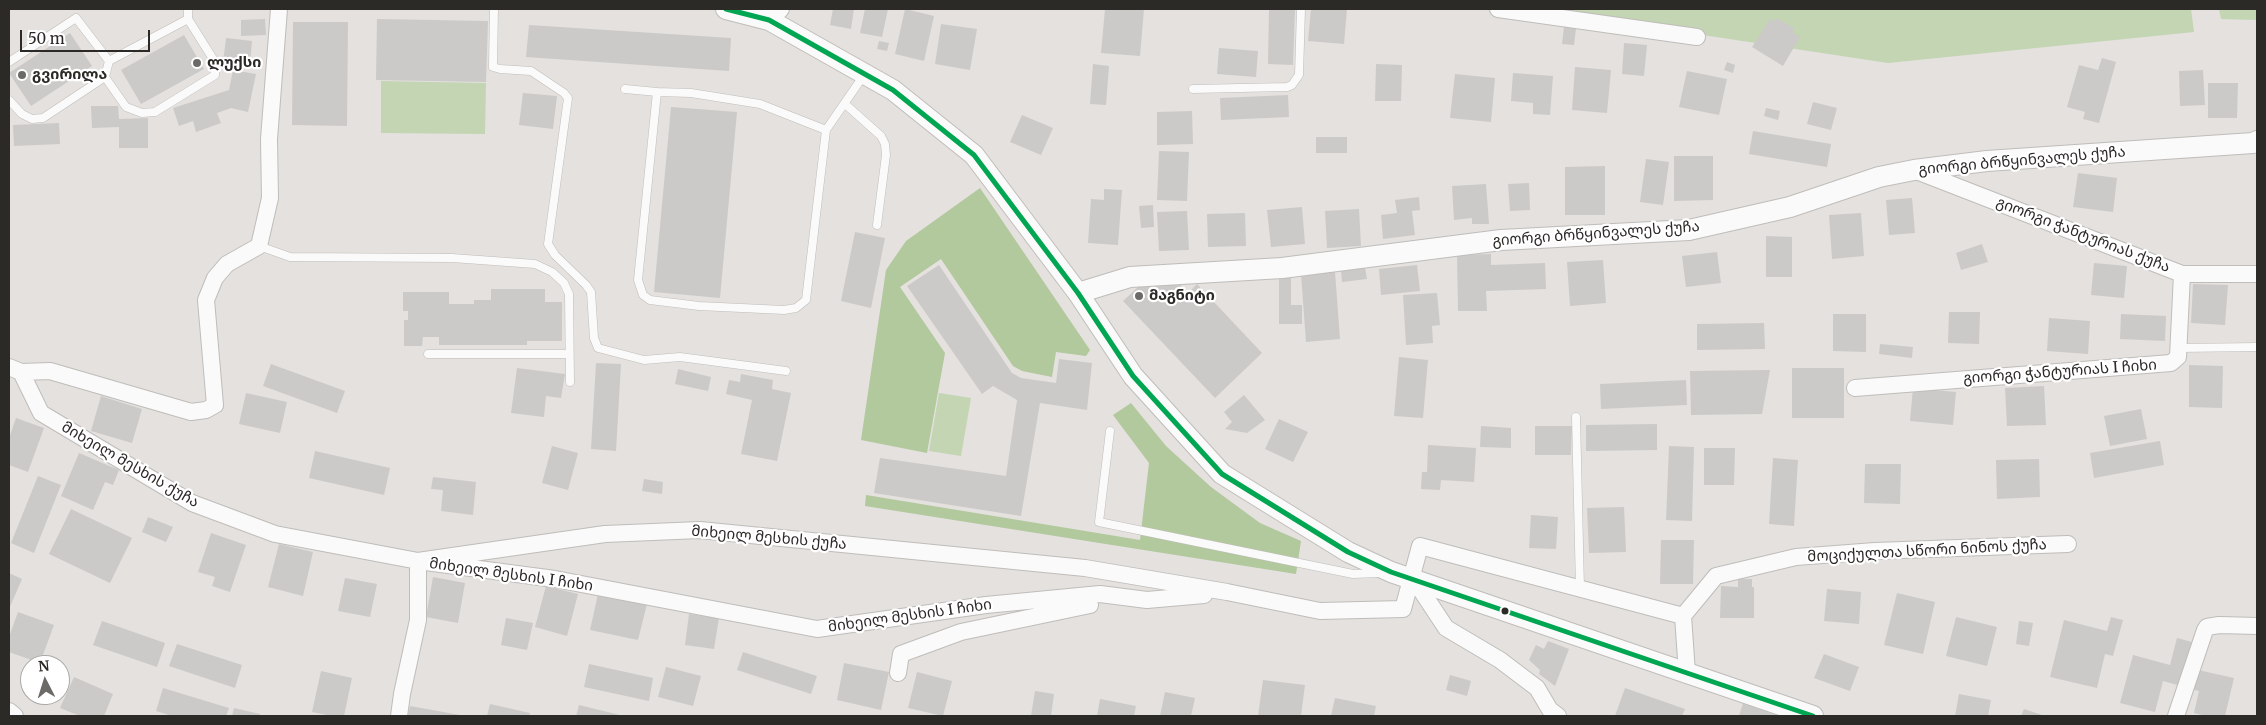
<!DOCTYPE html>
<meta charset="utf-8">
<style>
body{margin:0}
#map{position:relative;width:2266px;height:725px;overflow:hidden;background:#e4e1de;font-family:Merriweather,serif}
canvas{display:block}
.frame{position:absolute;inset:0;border:10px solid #2c2a27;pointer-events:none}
.north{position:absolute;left:20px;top:655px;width:50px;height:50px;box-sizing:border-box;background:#fff;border:1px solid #abaaa9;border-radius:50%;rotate:355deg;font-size:14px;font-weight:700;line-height:20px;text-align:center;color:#2c2a27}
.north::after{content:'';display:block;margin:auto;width:18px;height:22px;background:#6c6a67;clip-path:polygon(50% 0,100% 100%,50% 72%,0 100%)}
.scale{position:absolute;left:20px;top:30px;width:130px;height:22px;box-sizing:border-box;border:2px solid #2c2a27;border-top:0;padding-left:6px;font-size:15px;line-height:18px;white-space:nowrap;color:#2c2a27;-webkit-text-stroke:4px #fff;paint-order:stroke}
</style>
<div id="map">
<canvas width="2266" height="725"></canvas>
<div class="frame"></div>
<div class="north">N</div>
<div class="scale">50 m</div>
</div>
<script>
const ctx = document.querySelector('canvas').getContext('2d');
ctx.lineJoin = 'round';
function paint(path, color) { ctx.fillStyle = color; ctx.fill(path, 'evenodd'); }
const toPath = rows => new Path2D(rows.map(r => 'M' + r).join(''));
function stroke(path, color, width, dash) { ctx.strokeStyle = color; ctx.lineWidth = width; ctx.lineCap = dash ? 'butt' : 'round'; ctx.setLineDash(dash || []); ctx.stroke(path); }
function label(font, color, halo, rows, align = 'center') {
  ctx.font = font + ' Merriweather,"Noto Sans Georgian",serif'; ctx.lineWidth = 4.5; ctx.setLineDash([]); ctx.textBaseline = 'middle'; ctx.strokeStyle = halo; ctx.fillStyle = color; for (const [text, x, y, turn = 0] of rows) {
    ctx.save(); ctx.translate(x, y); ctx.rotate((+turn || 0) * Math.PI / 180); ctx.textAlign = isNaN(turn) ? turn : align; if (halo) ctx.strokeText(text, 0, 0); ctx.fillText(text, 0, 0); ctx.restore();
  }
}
const green = toPath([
 [1531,9,2191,9,2194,32,1888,63],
 [2219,9,2257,9,2257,20,2221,19],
 [381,81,486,83,485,134,381,133],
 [939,393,971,398,961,456,929,451]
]);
const forest = toPath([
 [980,188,1090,350,1086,356,1056,352,1052,377,1022,371,1013,366,941,259,900,287,945,353,927,453,861,440,886,270,906,241],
 [1131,403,1166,446,1211,487,1260,523,1301,541,1296,574,865,506,866,495,1140,540,1149,463,1113,415]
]);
const building = toPath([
 [833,9,854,9,851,29,830,25],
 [865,9,888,9,882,37,860,33],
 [905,9,934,16,924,61,895,54],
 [1105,9,1144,9,1140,56,1101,53],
 [1269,9,1295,9,1293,65,1268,64],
 [1311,9,1347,9,1344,44,1308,41],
 [1777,18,1795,29,1792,32,1800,37,1783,66,1752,47,1770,19,1775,21],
 [265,19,266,35,241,36,241,20],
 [377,19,488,21,486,82,376,80],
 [293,22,348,22,347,126,292,125],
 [941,24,977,29,970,70,935,64],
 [529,25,731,38,729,71,526,57],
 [1564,27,1576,28,1574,45,1562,44],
 [70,33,92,66,31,106,9,73],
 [184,35,204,69,141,104,121,70],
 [226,38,252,41,250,65,223,63],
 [879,41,889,43,887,51,877,49],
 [1624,43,1647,45,1644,76,1622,74],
 [1219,48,1258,51,1256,77,1217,74],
 [2102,58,2116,62,2099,123,2083,119,2085,112,2067,107,2079,65,2098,70],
 [1727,62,1735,65,1733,73,1724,70],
 [1093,64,1109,66,1106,105,1090,104],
 [1376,64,1402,65,1401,101,1375,101],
 [1575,67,1611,70,1607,113,1572,110],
 [233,70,256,74,248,112,231,108,217,113,221,123,196,132,193,121,179,126,173,108,229,90],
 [2203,70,2205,105,2180,106,2179,71],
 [1687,71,1727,79,1719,115,1679,107],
 [1513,73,1553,76,1550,115,1533,114,1533,103,1511,101],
 [1455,74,1495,78,1491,122,1450,118],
 [2208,83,2238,83,2237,118,2208,118],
 [523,93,557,96,553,129,519,125],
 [1288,95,1289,117,1221,120,1220,98],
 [1813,102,1837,108,1831,130,1807,124],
 [91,106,118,106,119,119,148,118,148,148,119,148,119,127,92,128],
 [671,107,737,112,720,298,654,292],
 [1766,108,1780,111,1778,120,1764,116],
 [1192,111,1193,144,1157,145,1157,112],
 [1022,115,1053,128,1041,155,1010,142],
 [59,123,60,144,14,146,13,125],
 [1753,131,1831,144,1827,167,1749,154],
 [1316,137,1347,137,1347,153,1316,153],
 [1159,151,1189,152,1187,201,1157,200],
 [1674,156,1713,156,1713,200,1674,201],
 [1646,159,1669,162,1663,205,1640,202],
 [1605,166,1605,215,1565,215,1565,167],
 [2078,173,2117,178,2113,212,2073,207],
 [1529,183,1530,210,1510,211,1508,184],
 [1486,184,1489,224,1472,224,1472,218,1454,220,1452,186],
 [1104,189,1122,190,1118,245,1088,243,1091,199,1104,200],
 [1419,197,1420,210,1412,211,1415,235,1383,239,1381,215,1397,213,1395,200],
 [1912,198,1915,233,1889,235,1886,200],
 [1153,205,1154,227,1141,228,1139,206],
 [1302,207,1305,244,1271,247,1267,210],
 [1359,209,1361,246,1327,248,1325,211],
 [1187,211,1189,250,1159,251,1157,212],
 [1245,213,1246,246,1208,247,1207,214],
 [1861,213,1864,256,1832,259,1829,215],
 [855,232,885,238,871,308,841,301],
 [1766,236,1792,237,1792,277,1766,277],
 [1982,244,1988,262,1961,270,1956,253],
 [1717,252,1721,283,1686,287,1682,256],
 [1491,254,1491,265,1545,263,1546,289,1486,291,1487,311,1458,311,1457,255],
 [1603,260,1606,303,1570,306,1567,262],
 [2094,263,2127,266,2124,298,2091,295],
 [939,265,1012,373,1021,378,1056,383,1059,359,1092,363,1087,410,1040,403,1021,516,874,493,880,458,1006,476,1017,400,993,386,982,394,907,286],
 [1417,265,1420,291,1381,295,1379,269],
 [1365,267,1367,279,1342,282,1341,271],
 [1335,272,1340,339,1306,342,1301,274],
 [1279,278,1291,278,1291,305,1302,305,1302,324,1279,324],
 [1177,281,1188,293,1197,284,1262,353,1215,398,1123,301,1139,286],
 [2193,284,2228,285,2225,325,2191,323],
 [491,289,545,289,545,302,562,302,562,341,527,341,527,345,439,345,439,337,423,337,422,346,404,346,404,320,408,320,408,311,403,311,403,292,449,292,449,304,474,304,474,300,491,300],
 [1437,293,1440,325,1432,326,1433,343,1406,345,1403,295],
 [1949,312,1980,312,1979,344,1948,343],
 [1833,314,1866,314,1866,352,1833,351],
 [2121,314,2166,316,2165,341,2120,339],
 [2049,318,2090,321,2088,354,2047,351],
 [1764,323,1765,349,1697,350,1697,324],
 [1880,344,1913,347,1912,358,1879,354],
 [1399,357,1428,360,1423,418,1394,416],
 [596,363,621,364,616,451,591,449],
 [271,364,345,391,337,413,263,386],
 [2189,365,2223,366,2222,408,2189,407],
 [517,368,565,374,561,398,546,396,544,417,511,413],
 [1792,368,1844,368,1844,418,1792,418],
 [678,369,711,377,708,391,675,384],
 [1770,370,1762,414,1691,415,1690,371],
 [741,374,773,380,772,389,791,393,777,461,741,454,752,400,726,394,729,380,740,382],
 [1686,380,1687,405,1601,409,1600,384],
 [2044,386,2046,425,2007,426,2005,388],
 [1913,388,1956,392,1953,425,1910,421],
 [246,393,287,402,280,433,239,424],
 [1244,395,1265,420,1247,433,1225,429,1232,422,1224,412],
 [101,396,142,409,132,443,91,431],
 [2141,409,2147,439,2110,446,2104,416],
 [16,418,44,428,28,472,9,465,9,438],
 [1279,419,1308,432,1293,462,1265,449],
 [1657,424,1657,450,1586,451,1586,425],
 [1481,426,1511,428,1511,448,1480,447],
 [1535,426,1572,426,1571,455,1535,455],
 [2160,441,2164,465,2094,478,2090,453],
 [1428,445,1476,448,1474,482,1441,480,1440,490,1421,489,1422,472,1427,472],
 [552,446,578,453,568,490,542,483],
 [1669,446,1694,447,1692,521,1666,520],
 [1704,448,1735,448,1734,485,1704,485],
 [315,451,390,468,384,495,309,478],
 [79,453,119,470,113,485,105,482,93,510,61,496],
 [1773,458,1798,460,1794,526,1769,524],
 [2039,459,2040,497,1997,499,1996,460],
 [1865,464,1901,464,1900,504,1864,503],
 [38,476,61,485,34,553,11,543],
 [433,477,476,482,473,515,441,511,443,490,431,489],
 [644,479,663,482,662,494,642,491],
 [1624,507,1626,552,1589,553,1587,508],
 [71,509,132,538,110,583,49,554],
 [1531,515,1558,517,1556,549,1529,548],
 [148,517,173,527,166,542,142,532],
 [211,533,246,545,230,592,212,586,215,577,198,572],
 [1661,540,1694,540,1693,584,1660,584],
 [279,544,313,552,303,596,268,587],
 [9,573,22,579,9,609],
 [433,577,465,583,458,623,426,617],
 [345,578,377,584,370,617,338,611],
 [1738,579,1752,579,1752,587,1754,587,1754,618,1720,618,1721,586,1738,587],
 [546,586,578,594,567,636,535,627],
 [1827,589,1861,592,1859,624,1824,621],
 [1897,593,1935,602,1923,654,1884,645],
 [598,594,647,604,638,640,590,630],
 [18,612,54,625,40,663,9,652,9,637],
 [689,614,719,618,714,649,685,645],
 [1956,617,1997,627,1987,666,1946,656],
 [2111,617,2123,620,2113,656,2105,654,2097,688,2050,677,2064,620,2107,631],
 [506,618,533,623,527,650,501,645],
 [102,621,165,643,157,667,93,645],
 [2019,621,2033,623,2029,646,2016,644],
 [2177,638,2192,642,2181,686,2163,681,2155,712,2120,703,2133,655,2170,665],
 [1548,641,1569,649,1555,686,1539,674,1540,670,1529,660,1536,645,1544,649],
 [177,644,242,665,235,688,169,666],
 [743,652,817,676,811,694,737,670],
 [1824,654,1859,667,1850,691,1814,678],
 [844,663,889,672,881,710,837,700],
 [589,664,653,678,649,701,584,687],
 [666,667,701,676,693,706,658,697],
 [2198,670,2234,678,2225,716,2206,716,2194,713,2199,691,2194,690],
 [321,671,352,678,344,716,332,716,312,712],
 [917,672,952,681,943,716,908,708],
 [1450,675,1471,681,1467,696,1446,690],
 [74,677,113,694,104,716,80,716,60,708],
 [1263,680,1305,685,1301,716,1258,716],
 [163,688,229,708,226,716,172,716,156,711],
 [1625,688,1685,709,1682,716,1615,716],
 [1035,691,1054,694,1051,716,1031,716],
 [1165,692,1195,698,1191,716,1160,716],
 [1959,694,1991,700,1988,716,1955,716],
 [1335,698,1376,706,1374,716,1331,716],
 [1100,699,1136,706,1134,716,1097,716],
 [1743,703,1775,715,1774,716,1739,716],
 [490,704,530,713,529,716,487,716],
 [579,705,624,716,576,716],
 [410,706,460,715,460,716,408,716],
 [234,708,260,714,259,716,232,716],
 [2024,709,2045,716,2021,716]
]);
const service = toPath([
 [494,9,493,67,500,69,531,71,564,93,568,98,548,244,555,255,586,285,591,292,594,338,598,348,644,360,680,357,786,371],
 [9,62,76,18,109,61],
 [105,77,109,61,188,19],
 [625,89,657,92,691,93,760,104,826,130,864,75],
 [1193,89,1287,87,1292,85,1299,75,1301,9],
 [657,92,638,280,643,295,650,300,699,306,784,310,796,308,806,300,826,130],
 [9,100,22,114,32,119,43,118,105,77,126,107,142,113,155,112,215,75,215,62,188,19,188,9],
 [845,104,881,136,885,144,886,155,877,225],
 [259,246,290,257,452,258,535,264,552,272,564,283,569,294,570,382],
 [2179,348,2257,347],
 [428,354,569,354],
 [1576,417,1580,589],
 [1110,431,1099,522,1353,574,1379,573]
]);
const minor = toPath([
 [1498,9,1697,37],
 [769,20,781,9],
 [1914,170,2182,274,2257,274],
 [9,367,21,372,41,413,192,503,275,534,418,561,605,534,700,530,1085,568,1227,592,1320,611,1403,609,1420,546,1683,616],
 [21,372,50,371,191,412,206,410,215,405,206,300,215,278,227,264,259,246,270,198,269,139,279,9],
 [1855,388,2171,363,2178,357,2182,274],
 [1413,578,1446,628,1500,660,1537,688,1550,710,1558,716],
 [898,673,901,654,961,632,1090,605],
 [1687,673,1683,616,1716,576,1796,557,1875,551,2068,544],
 [9,711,15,716],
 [399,716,402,694,418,620,418,561,555,579,817,629,986,605,1100,594,1147,600,1204,595],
 [2176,716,2205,630,2207,627,2219,625,2257,626]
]);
const tertiary = toPath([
 [726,9,769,20,893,90,974,155,1078,293,1133,376,1222,474,1348,552,1391,572,1813,716],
 [1078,293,1130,277,1282,268,1501,240,1689,230,1790,207,1879,177,1914,170,1987,161,2253,143,2257,141]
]);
const bus1 = toPath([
 [726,9,769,20,893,90,974,155,1078,293,1133,376,1222,474,1348,552,1391,572,1813,716]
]);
const markers = [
 [197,63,5,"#6c6a67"],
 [22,75,5,"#6c6a67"],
 [1139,296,5,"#6c6a67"],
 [1505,611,4.5,"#2c2a27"]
];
const poiNames = [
 ["ლუქსი",207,63],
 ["გვირილა",32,75],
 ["მაგნიტი",1149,296]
];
const streetNames = [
 ["გიორგი ბრწყინვალეს ქუჩა",2022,161,-5],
 ["გიორგი ბრწყინვალეს ქუჩა",1596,234,-4],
 ["გიორგი ჭანტურიას ქუჩა",2083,235,21],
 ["გიორგი ჭანტურიას I ჩიხი",2060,372,-4],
 ["მიხეილ მესხის ქუჩა",130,465,30],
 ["მიხეილ მესხის ქუჩა",769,538,5],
 ["მოციქულთა სწორი ნინოს ქუჩა",1927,551,-3],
 ["მიხეილ მესხის I ჩიხი",511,575,8],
 ["მიხეილ მესხის I ჩიხი",910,616,-8]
];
paint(green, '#c3d5b2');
paint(forest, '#b2c89d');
paint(building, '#cccac9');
stroke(service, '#bfbdba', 9);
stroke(minor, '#bfbdba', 18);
stroke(tertiary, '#bfbdba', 22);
stroke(service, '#fbfafa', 8);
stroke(minor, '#fbfafa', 16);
stroke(tertiary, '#fbfafa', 20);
stroke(bus1, '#00a651', 5);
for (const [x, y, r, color] of markers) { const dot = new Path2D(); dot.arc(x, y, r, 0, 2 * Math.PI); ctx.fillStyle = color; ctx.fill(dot); stroke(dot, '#fff', 2); }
label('bold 15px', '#2c2a27', '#fff', poiNames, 'left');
label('15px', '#2c2a27', '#fff', streetNames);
</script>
